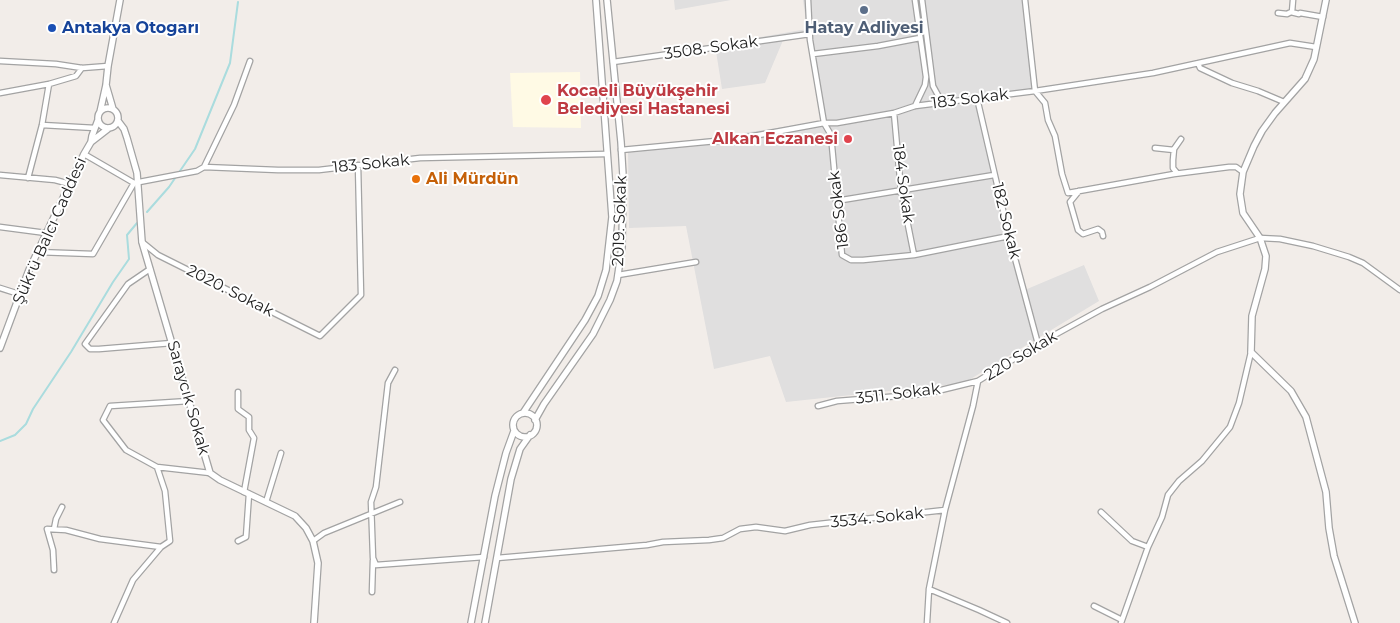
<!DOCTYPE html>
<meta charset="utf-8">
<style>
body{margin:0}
canvas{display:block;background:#f2ede9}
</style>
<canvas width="1400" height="623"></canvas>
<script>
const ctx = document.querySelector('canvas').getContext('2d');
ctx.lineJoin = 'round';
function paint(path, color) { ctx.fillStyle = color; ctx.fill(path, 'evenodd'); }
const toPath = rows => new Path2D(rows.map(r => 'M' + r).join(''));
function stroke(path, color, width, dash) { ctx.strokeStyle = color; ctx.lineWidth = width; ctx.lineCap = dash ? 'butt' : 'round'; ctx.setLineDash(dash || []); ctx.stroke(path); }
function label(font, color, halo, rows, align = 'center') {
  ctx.font = font + ' Montserrat,sans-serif'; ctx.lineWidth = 4; ctx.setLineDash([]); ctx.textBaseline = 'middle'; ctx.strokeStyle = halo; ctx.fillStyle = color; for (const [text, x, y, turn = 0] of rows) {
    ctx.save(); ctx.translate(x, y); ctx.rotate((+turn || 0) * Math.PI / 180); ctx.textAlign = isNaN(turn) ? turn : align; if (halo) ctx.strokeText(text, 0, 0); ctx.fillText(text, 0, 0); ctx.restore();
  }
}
const residential = toPath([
 [674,0,731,0,675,10],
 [803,0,1026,0,1035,91,977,99,1020,292,1084,265,1099,301,964,383,786,402,770,356,714,369,686,226,629,228,628,150,824,121,807,38,784,38,765,83,722,89,715,45,807,29]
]);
const education = toPath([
 [580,72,581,128,513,127,510,73]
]);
const stream = toPath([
 [147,212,169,187,195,149,230,63,238,2],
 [0,441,15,435,26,424,33,409,71,352,113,282,129,259,127,235,137,223]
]);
const minor = toPath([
 [808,0,810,40,824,123,831,135,842,255,851,260,863,260,914,255,1009,236],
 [915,0,926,77,925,85,915,106],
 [922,0,933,86,939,97,945,102],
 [1025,0,1035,91,1045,103,1048,120,1055,136,1062,174,1068,193,1174,174,1229,167,1236,167,1243,172],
 [1292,12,1293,0],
 [1278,13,1287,14,1291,12,1299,14,1300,13,1323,17],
 [813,54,878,46,920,38],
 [0,61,56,64,82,68,108,66],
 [613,62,810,34],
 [1198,63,1200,68,1232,83,1258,91,1284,102],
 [0,93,49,84,76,76,82,68],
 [977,98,1009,236,1038,344],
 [894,113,901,190,914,255],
 [42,125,95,128],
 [1155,148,1174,150],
 [621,150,737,139,824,123,837,123,894,113,915,106,1035,91,1153,73,1290,43,1316,47],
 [84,154,134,183],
 [204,167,234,105,250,61],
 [1177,173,1173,168,1173,160,1174,149,1181,139],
 [0,175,55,180,70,184],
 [28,178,42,125,49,84],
 [1079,191,1070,202,1078,230,1083,234,1098,229,1102,232,1103,236],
 [836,201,994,175],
 [0,227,46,233],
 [142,242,158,255,320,336,361,295,358,165],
 [37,252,93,254,134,183,197,171,204,167,278,170,319,170,420,158,606,154],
 [150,269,128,284,85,344,90,349,99,349,172,343],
 [618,275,696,262],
 [0,288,19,294],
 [395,370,388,383,376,487,371,502,373,558,376,565,484,557],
 [238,392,238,409,249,417,249,430,254,438,244,492],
 [818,406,837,401,925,394,978,381,1038,344,1102,309,1150,287,1217,252,1260,238,1280,239,1313,246,1349,257,1363,263,1400,290],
 [157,467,126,450,103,420,110,406,189,401],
 [266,502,281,453],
 [1101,512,1132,541,1148,547],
 [54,529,56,519,62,507],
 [238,541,246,537,249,494],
 [313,541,324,533,400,502],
 [497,558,647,545,663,542,709,540,723,538,740,529,756,527,785,531,810,525,945,510],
 [54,570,53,550,47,529,66,530,100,539,161,547],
 [929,589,979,610,1007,623],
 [372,592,373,560],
 [1094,606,1122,620],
 [114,623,133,580,161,547,170,541,165,491,157,467,210,473],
 [927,623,929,589,945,510,973,406,978,381],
 [1121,623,1148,547,1162,517,1168,495,1179,481,1202,461,1230,427,1239,403,1251,352]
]);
const tertiary = toPath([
 [1326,0,1314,59,1305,79,1275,113,1262,131,1254,146,1243,172,1240,194,1243,213,1260,238,1266,256,1265,269,1252,316,1251,352,1291,391,1306,417,1326,492,1329,528,1334,556,1355,623],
 [106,85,113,109],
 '98 118a10 10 0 1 1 20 0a10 10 0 1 1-20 0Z',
 [100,112,106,85,108,66,120,0],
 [118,121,124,129,127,138,137,173,142,242,210,473,220,480,295,516,306,528,313,541,318,563,314,623],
 [91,142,109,128],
 [0,348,29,270,84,154,91,142,92,136,98,120],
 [523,413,585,320,598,296,606,270,612,217,596,0],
 '513 425a12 12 0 1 1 24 0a12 12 0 1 1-24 0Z',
 [535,420,544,404,593,334,610,300,617,281,622,247,623,176,621,142,607,0],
 [471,623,495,496,506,453,514,431],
 [485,623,511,479,520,449,530,435]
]);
const markers = [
 [864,10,5,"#5c6f8a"],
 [52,28,5,"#1a4fb4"],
 [546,100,6,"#e0444e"],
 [848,139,5,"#e0444e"],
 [416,179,5,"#e8710a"]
];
const transitNames = [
 ["Antakya Otogarı",62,28]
];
const serviceNames = [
 ["Hatay Adliyesi",864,28]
];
const streetNames = [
 ["3508. Sokak",711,48,-8],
 ["183 Sokak",970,99,-7],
 ["183 Sokak",371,164,-6],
 ["184 Sokak",903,184,82],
 ["186 Sokak",839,210,-97],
 ["2019. Sokak",620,221,-88],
 ["182 Sokak",1006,221,76],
 ["Şükrü Balcı Caddesi",50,231,-66],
 ["2020. Sokak",230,291,27],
 ["220 Sokak",1021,356,-31],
 ["3511. Sokak",898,394,-7],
 ["Saraycık Sokak",188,398,74],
 ["3534. Sokak",877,518,-6]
];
const healthNames = [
 ["Kocaeli Büyükşehir",557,91],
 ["Belediyesi Hastanesi",557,109],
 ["Alkan Eczanesi",838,139,"right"]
];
const foodNames = [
 ["Ali Mürdün",426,179]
];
paint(residential, '#e0dfdf');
paint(education, '#fffae5');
stroke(stream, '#aadcde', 2);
stroke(minor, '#a3a3a3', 7);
stroke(tertiary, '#a3a3a3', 8);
stroke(minor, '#fff', 4.5);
stroke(tertiary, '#fff', 5.5);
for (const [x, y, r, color] of markers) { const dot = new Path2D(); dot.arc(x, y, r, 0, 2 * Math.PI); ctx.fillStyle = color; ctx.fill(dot); stroke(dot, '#fff', 2); }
label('bold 16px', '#164399', '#fff', transitNames, 'left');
label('bold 16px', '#4e5e75', '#fff', serviceNames);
label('16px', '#222', '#fff', streetNames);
label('bold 16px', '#be3a42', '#fff', healthNames, 'left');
label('bold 16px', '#c56008', '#fff', foodNames, 'left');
</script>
